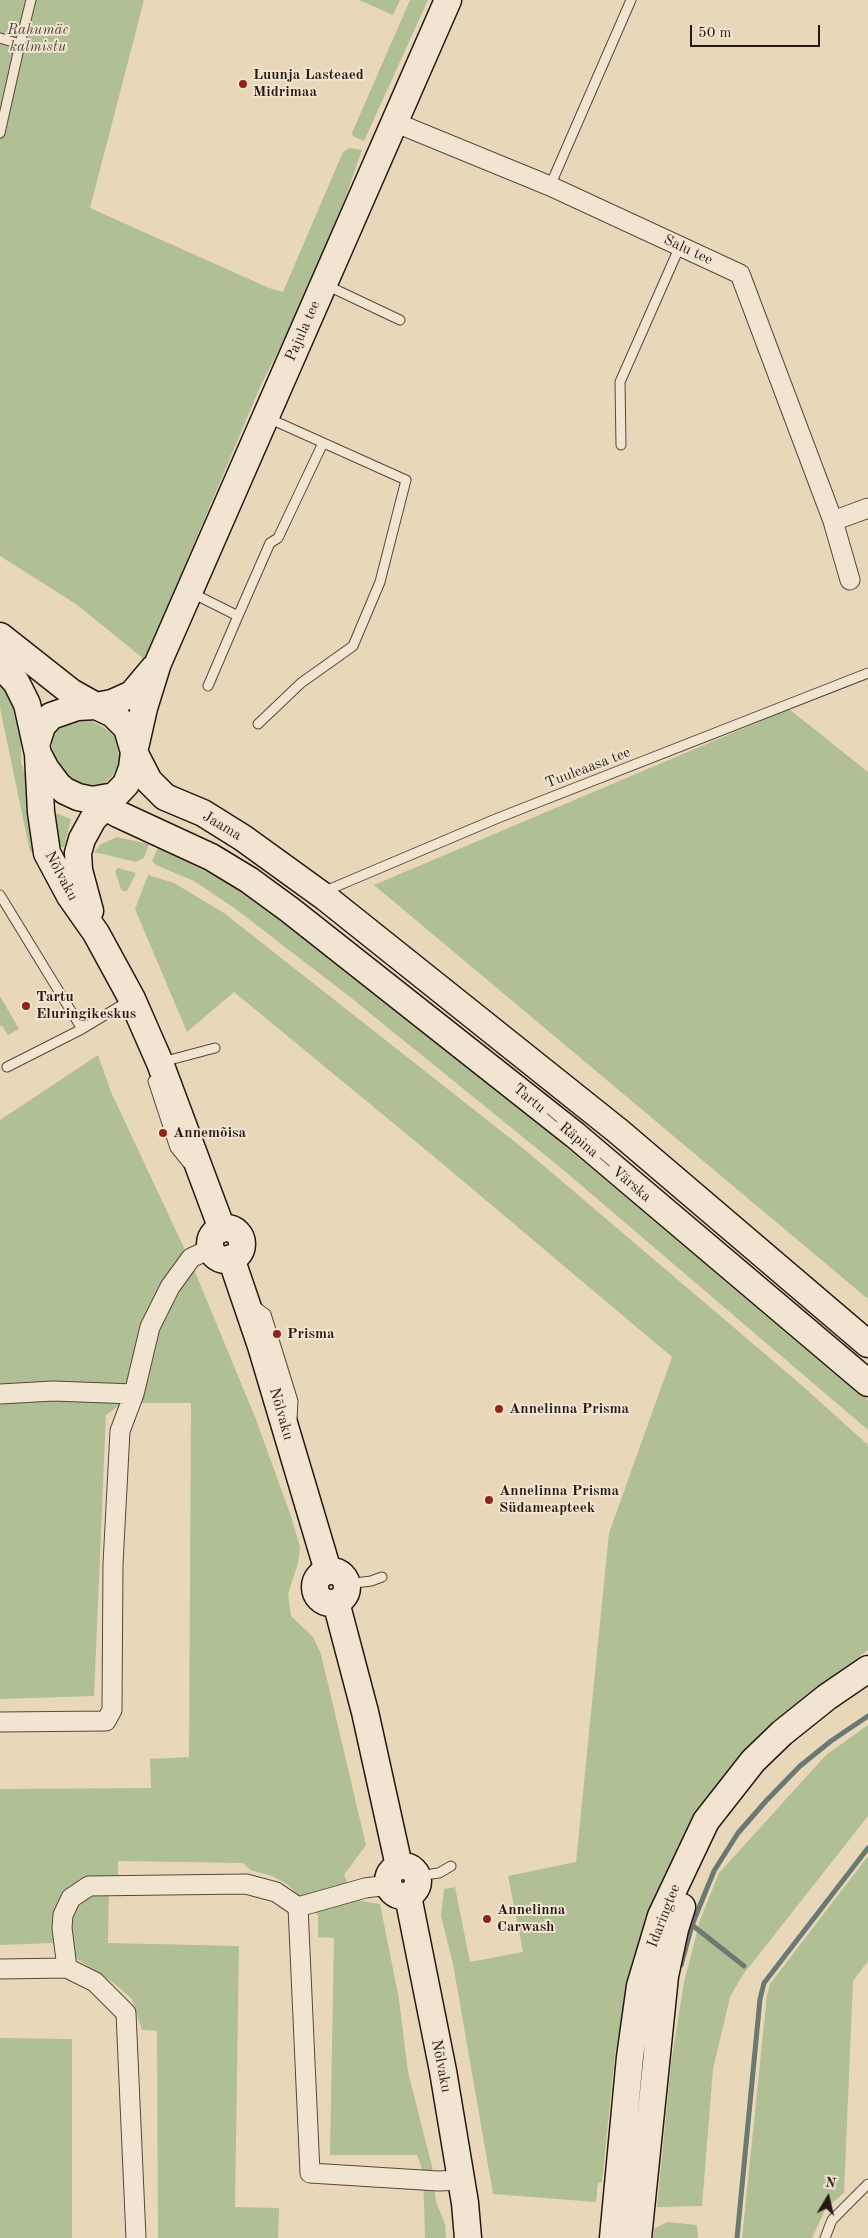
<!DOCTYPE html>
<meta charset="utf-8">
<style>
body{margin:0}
#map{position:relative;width:868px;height:2238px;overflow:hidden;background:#e9d7ba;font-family:"Old Standard TT",serif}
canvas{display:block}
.north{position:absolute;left:803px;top:2173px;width:50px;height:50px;-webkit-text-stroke:4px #f1e5d2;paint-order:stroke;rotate:9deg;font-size:14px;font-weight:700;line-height:20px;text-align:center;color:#271912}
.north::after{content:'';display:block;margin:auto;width:18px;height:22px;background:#271912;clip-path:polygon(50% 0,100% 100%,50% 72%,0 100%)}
.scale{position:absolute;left:690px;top:25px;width:130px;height:22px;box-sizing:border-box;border:2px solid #271912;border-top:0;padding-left:6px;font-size:15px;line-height:18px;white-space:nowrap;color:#271912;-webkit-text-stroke:4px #f1e5d2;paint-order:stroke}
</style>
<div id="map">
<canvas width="868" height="2238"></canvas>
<div class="north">N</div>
<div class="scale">50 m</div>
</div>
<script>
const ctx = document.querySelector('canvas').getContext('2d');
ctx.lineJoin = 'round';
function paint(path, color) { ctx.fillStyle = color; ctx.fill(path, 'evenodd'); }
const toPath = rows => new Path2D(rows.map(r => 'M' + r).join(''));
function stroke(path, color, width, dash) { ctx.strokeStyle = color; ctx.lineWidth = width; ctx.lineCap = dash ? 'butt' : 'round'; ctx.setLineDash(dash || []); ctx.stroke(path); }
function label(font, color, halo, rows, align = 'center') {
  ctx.font = font + ' "Old Standard TT",serif'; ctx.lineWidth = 4; ctx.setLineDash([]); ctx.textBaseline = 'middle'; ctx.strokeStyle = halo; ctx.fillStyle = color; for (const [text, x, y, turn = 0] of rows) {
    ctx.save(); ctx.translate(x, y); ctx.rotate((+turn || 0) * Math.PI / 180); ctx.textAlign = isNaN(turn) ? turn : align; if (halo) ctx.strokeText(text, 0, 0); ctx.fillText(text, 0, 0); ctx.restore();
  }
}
const green = toPath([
 [0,0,144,0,90,208,269,288,283,292,343,152,350,148,362,150,334,230,301,306,260,387,145,660,76,604,0,556],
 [359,0,400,0,393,15],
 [410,0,428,0,364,141,353,136,352,133],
 [0,680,6,688,21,730,21,762,31,791,37,851,33,852,30,852,0,708],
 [789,709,868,772,868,1299,374,885],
 [88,719,105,728,115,737,120,756,119,764,113,775,104,784,88,789,69,784,52,759,52,731,60,720],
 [51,811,71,819,64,847,53,847],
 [117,837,149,844,144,858,136,862,94,852,101,844],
 [158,847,234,886,292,927,490,1083,868,1400,868,1430,561,1168,350,997,237,910,194,881,156,865,152,861],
 [118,868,136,873,127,891,123,891,121,889,115,871],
 [148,875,174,883,224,913,524,1149,798,1382,868,1445,868,1650,774,1721,727,1775,682,1842,655,1898,631,1966,615,2055,602,2182,598,2183,596,2202,493,2194,453,1964,441,1916,444,1889,455,1887,470,1962,523,1952,508,1876,576,1862,609,1533,672,1357,438,1160,234,992,187,1032,135,909],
 [0,996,19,1029,8,1035,2,1026,0,1026],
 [98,1055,111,1092,193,1267,255,1417,292,1519,300,1547,298,1563,288,1594,291,1616,313,1637,321,1654,366,1845,344,1875,356,1900,380,1904,399,1999,408,2072,432,2166,436,2202,445,2224,446,2238,425,2238,423,2171,417,2155,330,2155,334,1938,318,1937,318,1915,287,1884,272,1876,250,1870,243,1863,118,1861,118,1875,109,1878,108,1943,239,1946,235,2207,279,2208,278,2238,158,2238,157,2031,142,2030,132,1999,111,1981,52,1943,0,1945,0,1789,151,1788,150,1759,189,1757,191,1403,122,1403,106,1415,94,1696,0,1699,0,1120],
 [868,1725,868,1816,742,1976,730,1997,713,2069,702,2206,657,2207,671,2064,684,1982,700,1920,719,1873,826,1755],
 [868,1856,868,1961,853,1981,844,2193,826,2208,812,2238,742,2238,767,1995,770,1984],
 [0,2038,72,2039,72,2238,0,2238],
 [667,2222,697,2225,698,2238,653,2238,654,2229]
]);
const stream = toPath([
 [681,1965,692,1925],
 [744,1966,692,1925,714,1871,738,1833,766,1801,800,1766,831,1741,868,1716],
 [737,2238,760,1999,764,1983,868,1848]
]);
const lane = toPath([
 [0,38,20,44,0,133],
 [20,44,31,0],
 [550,186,631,0],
 [326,285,400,320],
 [621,445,620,382,680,246],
 [192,593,238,616,270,543,278,538,323,443],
 [208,686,238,616],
 [258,724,301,683,353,646,380,582,406,480,268,418],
 [323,892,498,818,868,673],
 [0,895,82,1029,130,1000],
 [162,1062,215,1048],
 [7,1067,82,1029],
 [153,1081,175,1148,187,1163],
 [255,1306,266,1314,293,1401,292,1419],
 [347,1584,371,1581,382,1577],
 [417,1876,439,1873,451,1866],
 [825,2238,832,2220,868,2184]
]);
const street = toPath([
 [394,122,550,186,740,274,833,521],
 [850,580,833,521,868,508],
 [0,1394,53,1391,134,1394],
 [0,1722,106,1721,112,1710,113,1564,120,1431,134,1394,150,1327,170,1287,191,1258,210,1249],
 [298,1907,365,1888,388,1885],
 [67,1968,95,1982,126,2013,136,2238],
 [0,1969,67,1968,62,1928,63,1915,71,1898,89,1886,246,1884,276,1892,298,1907,310,2173,438,2181,462,2180]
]);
const secondary = toPath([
 [0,636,71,692,96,706],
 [0,665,16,682,27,704,38,754,46,769,58,785,65,791,78,797,92,800,109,797],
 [96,706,112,703,132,694,153,669],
 [37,742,42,726,51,716,77,707,96,706,113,714,127,728,134,752,132,768,126,784,93,819,82,839,78,853,79,870,90,911],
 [134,752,149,781,165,797,203,813,243,838,326,898,618,1131,868,1344],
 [134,752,144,708,158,663,448,0],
 [38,754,41,812,47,853,70,896,96,933,132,999,160,1063,222,1229],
 [92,800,118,814,211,857,249,880,290,910,575,1135,868,1383],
 '210 1244a16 16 0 1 1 32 0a16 16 0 1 1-32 0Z',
 [231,1258,261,1346,328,1571],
 '315 1587a16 16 0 1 1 32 0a16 16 0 1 1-32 0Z',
 [336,1602,365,1712,399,1866],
 '388 1881a15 15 0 1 1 30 0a15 15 0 1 1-30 0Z',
 [408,1896,443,2071,465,2203,468,2238],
 [613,2238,630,2057,640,1986,661,1916,706,1821,753,1761,782,1733,827,1697,868,1669],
 [638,2238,665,1976,675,1929,682,1907]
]);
const markers = [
 [243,84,5,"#8f2418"],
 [26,1006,5,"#8f2418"],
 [163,1133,5,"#8f2418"],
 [277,1334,5,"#8f2418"],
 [499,1409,5,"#8f2418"],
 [489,1500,5,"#8f2418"],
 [487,1919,5,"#8f2418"]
];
const parkNames = [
 ["Rahumäe",38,30],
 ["kalmistu",38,47]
];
const poiNames = [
 ["Luunja Lasteaed",253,75],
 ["Midrimaa",253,92],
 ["Tartu",36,997],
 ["Eluringikeskus",36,1014],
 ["Annemõisa",173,1133],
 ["Prisma",287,1334],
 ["Annelinna Prisma",509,1409],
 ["Annelinna Prisma",499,1491],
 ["Südameapteek",499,1508],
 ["Annelinna",497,1910],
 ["Carwash",497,1927]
];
const streetNames = [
 ["Salu tee",688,250,25],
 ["Pajula tee",303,331,-66],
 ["Tuuleaasa tee",588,768,-21],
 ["Jaama",222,826,31],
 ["Nõlvaku",61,876,62],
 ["Tartu — Räpina — Värska",582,1143,40],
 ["Nõlvaku",281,1414,74],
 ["Idaringtee",664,1916,-69],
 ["Nõlvaku",441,2066,79]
];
paint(green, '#b1bf94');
stroke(stream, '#6b7973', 5);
stroke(lane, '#58483c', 11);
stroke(street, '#58483c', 21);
stroke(secondary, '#271912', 29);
stroke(lane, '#f1e5d2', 9);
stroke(street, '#f1e5d2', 19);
stroke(secondary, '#f1e5d2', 26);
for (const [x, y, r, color] of markers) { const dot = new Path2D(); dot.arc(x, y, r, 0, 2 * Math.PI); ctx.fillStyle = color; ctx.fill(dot); stroke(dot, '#f1e5d2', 2); }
label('italic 15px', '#504b39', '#f1e5d2', parkNames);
label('bold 15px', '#271912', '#f1e5d2', poiNames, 'left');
label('15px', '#271912', '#f1e5d2', streetNames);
</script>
